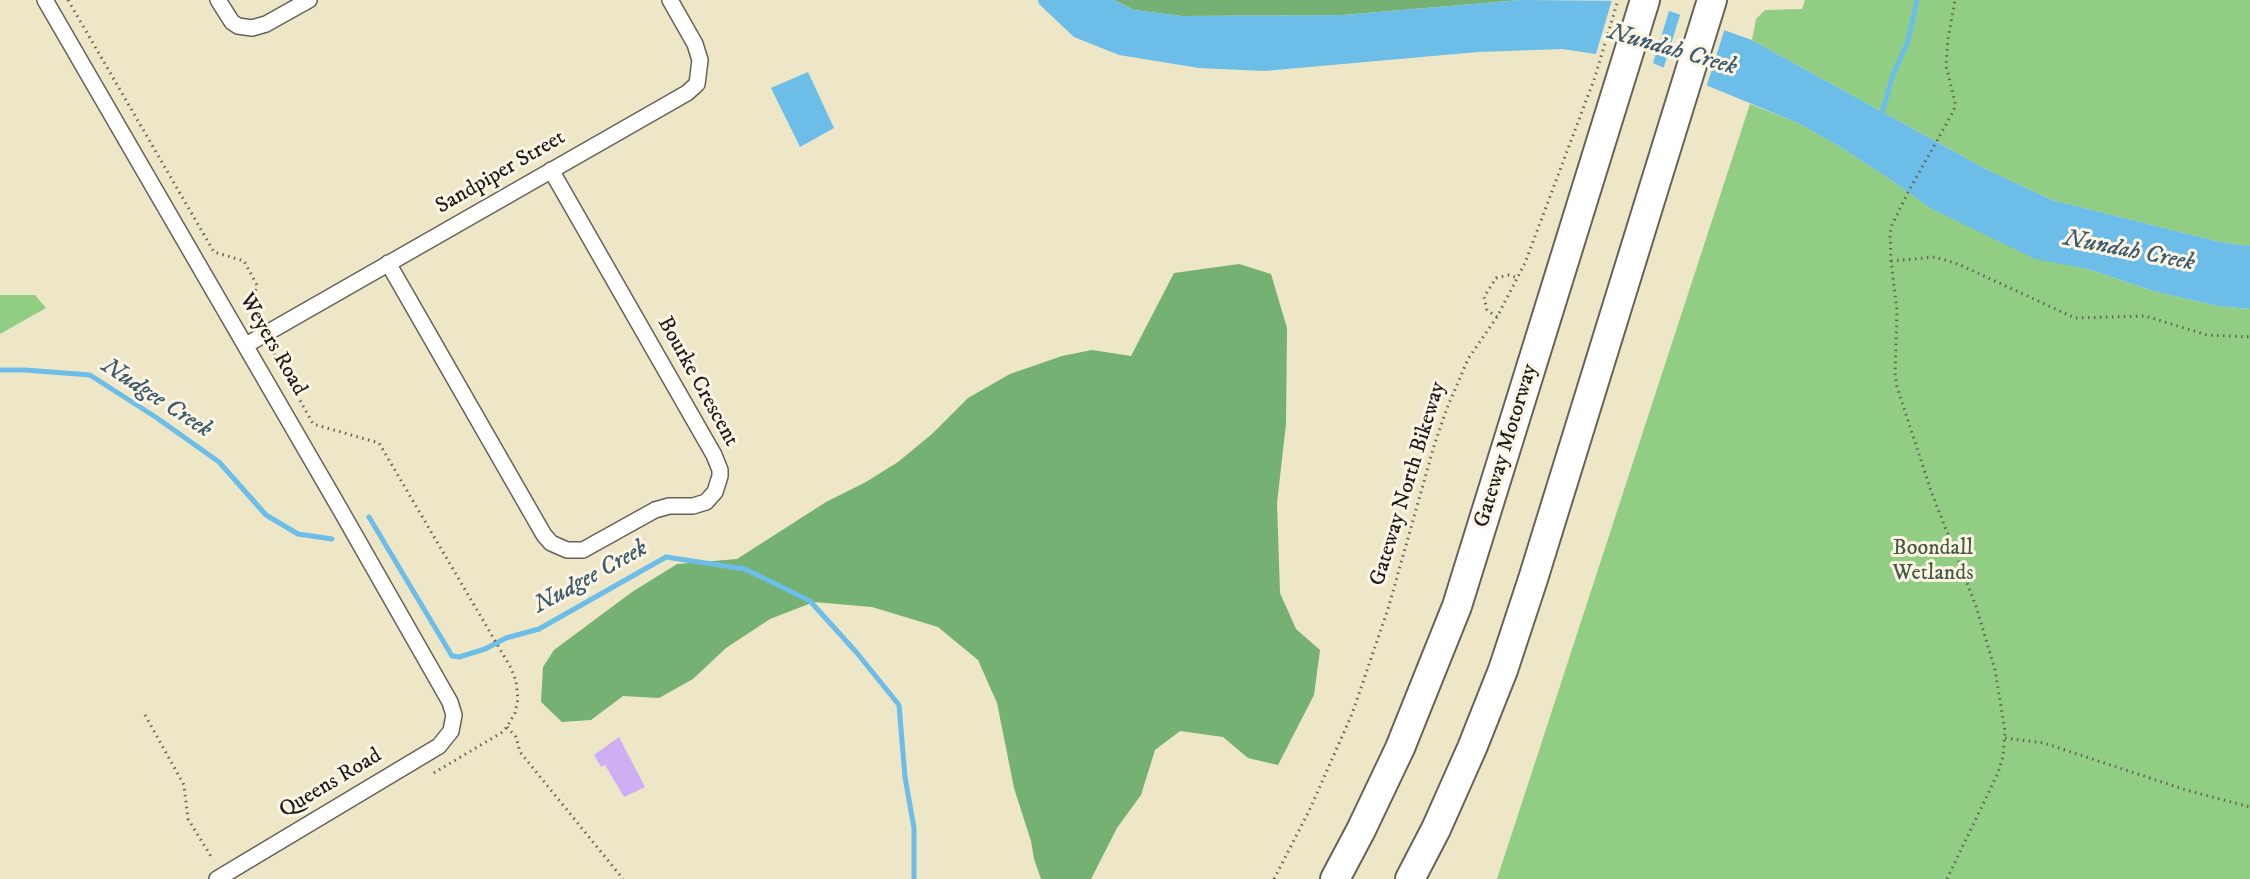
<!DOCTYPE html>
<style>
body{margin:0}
canvas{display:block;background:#ede6c7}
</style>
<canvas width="2250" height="879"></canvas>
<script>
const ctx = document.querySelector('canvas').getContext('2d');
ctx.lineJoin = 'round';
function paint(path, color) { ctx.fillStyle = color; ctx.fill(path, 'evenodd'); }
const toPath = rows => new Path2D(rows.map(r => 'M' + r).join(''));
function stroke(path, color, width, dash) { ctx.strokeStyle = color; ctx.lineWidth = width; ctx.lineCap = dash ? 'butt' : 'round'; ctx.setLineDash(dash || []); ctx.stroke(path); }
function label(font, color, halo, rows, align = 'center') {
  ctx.font = font + ' "IM FELL DW Pica",serif'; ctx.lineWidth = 6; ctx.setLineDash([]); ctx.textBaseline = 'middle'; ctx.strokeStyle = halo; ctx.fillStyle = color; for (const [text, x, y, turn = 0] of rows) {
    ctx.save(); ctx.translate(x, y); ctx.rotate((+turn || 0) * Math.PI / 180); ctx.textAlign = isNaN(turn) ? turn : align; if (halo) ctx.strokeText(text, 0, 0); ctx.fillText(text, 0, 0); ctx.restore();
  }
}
const green = toPath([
 [1805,0,2250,0,2250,246,2220,242,2052,200,1984,168,1752,40,1756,19,1765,10,1802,9],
 [1750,104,1798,123,1837,145,1891,180,1930,208,2088,269,2153,291,2217,306,2250,309,2250,879,1497,879],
 [0,295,35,295,46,308,0,334]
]);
const forest = toPath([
 [1114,0,1520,0,1343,15,1182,16,1134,10],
 [1239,264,1271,274,1287,328,1286,424,1277,503,1280,593,1296,629,1320,650,1314,695,1278,765,1248,758,1223,737,1180,731,1155,750,1141,795,1117,828,1091,879,1041,879,1034,859,1031,841,1014,788,997,703,978,660,938,627,872,607,814,602,770,619,726,648,693,679,659,698,623,696,591,720,562,722,541,702,543,667,554,650,632,592,677,564,737,559,826,502,866,482,898,462,932,434,968,398,1010,374,1062,356,1092,350,1131,356,1174,273]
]);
const water = toPath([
 [1038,0,1114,0,1134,10,1182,16,1344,15,1520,0,1641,1,1752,40,1984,168,2052,200,2220,242,2250,246,2250,309,2217,306,2153,291,2088,269,2035,259,1930,208,1891,180,1837,145,1798,123,1650,62,1562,49,1478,52,1264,71,1199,68,1119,55,1074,37,1039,4],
 [808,72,834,128,800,147,771,88]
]);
const pier = toPath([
 [1612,0,1646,0,1670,8,1652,66,1595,57],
 [1681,12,1725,28,1706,88,1663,70]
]);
const stream = toPath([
 [1880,119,1893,75,1908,41,1917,0],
 [0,370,25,370,90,375,157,418,219,462,266,515,298,534,332,539],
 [369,517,452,656,459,657,485,649,506,638,539,629,666,557,745,569,810,601,857,653,899,705,905,777,914,828,914,879]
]);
const building = toPath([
 [619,737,645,787,624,797,605,765,601,767,594,755]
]);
const path = toPath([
 [68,0,214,252,244,261,257,285,250,311,256,321],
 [1891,261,1935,257,1958,264,2075,318,2145,316,2207,335,2250,337],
 [1497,317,1487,310,1484,297,1496,278,1509,275,1518,278],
 [271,348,313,424,379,443,511,668,516,681,518,699,515,713,507,727,501,733,432,774],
 [145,715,184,785,188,819,212,858],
 [507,727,516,737,520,752,623,879],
 [2005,738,2044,743,2186,790,2250,807],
 [1274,879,1310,809,1352,714,1388,609,1434,446,1447,408,1468,359,1497,317,1525,263,1595,77,1618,0],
 [1947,879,1998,773,2003,756,2005,731,1995,670,1976,606,1931,491,1897,387,1895,376,1897,311,1891,261,1890,233,1892,225,1906,196,1954,110,1955,102,1946,66,1948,39,1955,0]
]);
const minor = toPath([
 [45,0,340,509,450,702,454,715,451,731,439,746,217,879],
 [218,0,232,22,238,26,252,28,266,24,309,0],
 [388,263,544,535,551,543,567,550,583,550,655,510,669,506,693,506,706,502,715,492,720,476,720,470,714,455,551,170],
 [246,345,687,93,697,84,700,60,695,44,670,0]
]);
const motorway = toPath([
 [1335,879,1361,830,1400,748,1457,606,1645,0],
 [1410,879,1436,829,1472,748,1503,670,1533,579,1712,0]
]);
const streetNames = [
 ["Sandpiper Street",501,173,-30],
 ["Weyers Road",272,345,60],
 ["Bourke Crescent",697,382,61],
 ["Gateway Motorway",1507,446,-73],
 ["Gateway North Bikeway",1409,484,-73],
 ["Queens Road",331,784,-31]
];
const parkNames = [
 ["Boondall",1933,549],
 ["Wetlands",1933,574]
];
const waterNames = [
 ["Nundah Creek",1672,51,16],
 ["Nundah Creek",2129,252,11],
 ["Nudgee Creek",156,399,33],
 ["Nudgee Creek",591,578,-29]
];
paint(green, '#91ce84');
paint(forest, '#74b172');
paint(water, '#6cbde7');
paint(pier, '#ede6c7');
stroke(stream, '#6cbde7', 5);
paint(building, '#cfaef4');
stroke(minor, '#656358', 18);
stroke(motorway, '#656358', 32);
stroke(path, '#656358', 3, [1.5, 4.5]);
stroke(minor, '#fff', 15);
stroke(motorway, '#fff', 28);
label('22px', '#1c1c1c', '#fcf5e5', streetNames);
label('22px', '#455a40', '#fcf5e5', parkNames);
label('italic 24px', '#3c5c6d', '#fcf5e5', waterNames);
</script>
